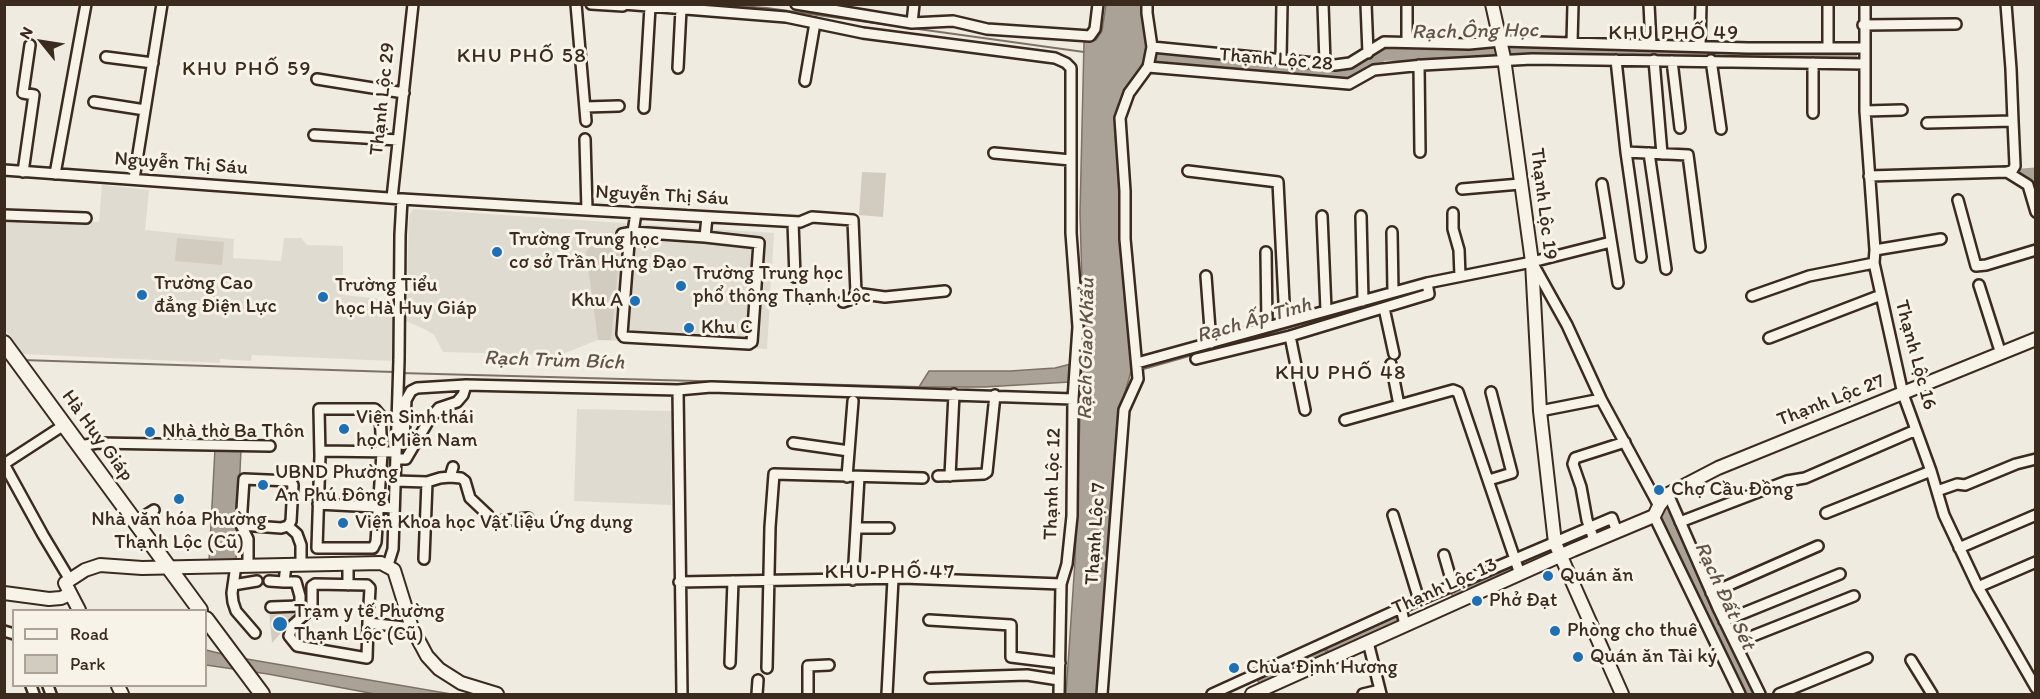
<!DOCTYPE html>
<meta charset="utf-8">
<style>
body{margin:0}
#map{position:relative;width:2040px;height:699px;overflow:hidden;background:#efebe0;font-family:Itim,sans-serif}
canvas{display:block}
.frame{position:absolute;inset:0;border:6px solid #3b2a1e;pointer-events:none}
.legend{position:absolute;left:12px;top:609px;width:195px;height:78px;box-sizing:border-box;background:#f7f3e8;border:2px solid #aca397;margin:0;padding:8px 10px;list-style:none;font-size:18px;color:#3b2a1e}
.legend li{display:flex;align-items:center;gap:12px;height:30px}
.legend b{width:30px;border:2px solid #aca397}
.north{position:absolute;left:12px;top:12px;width:60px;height:60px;-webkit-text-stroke:4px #f7f3e8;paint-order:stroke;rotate:300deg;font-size:16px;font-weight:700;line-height:24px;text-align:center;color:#3b2a1e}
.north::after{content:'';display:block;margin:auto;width:21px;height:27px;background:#3b2a1e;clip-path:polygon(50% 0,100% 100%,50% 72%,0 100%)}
</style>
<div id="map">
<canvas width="2040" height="699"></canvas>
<div class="frame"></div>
<ul class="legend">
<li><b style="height:8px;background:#f7f3e8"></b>Road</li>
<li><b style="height:16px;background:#d1cbc0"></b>Park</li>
</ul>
<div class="north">N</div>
</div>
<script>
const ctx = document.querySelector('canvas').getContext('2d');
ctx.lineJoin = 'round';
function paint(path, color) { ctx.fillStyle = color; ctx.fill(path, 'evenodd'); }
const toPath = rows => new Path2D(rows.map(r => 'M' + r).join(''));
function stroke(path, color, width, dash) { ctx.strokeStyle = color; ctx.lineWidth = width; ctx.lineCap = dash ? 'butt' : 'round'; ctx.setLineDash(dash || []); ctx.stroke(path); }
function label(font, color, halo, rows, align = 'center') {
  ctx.font = font + ' Itim,sans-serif'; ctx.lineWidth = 6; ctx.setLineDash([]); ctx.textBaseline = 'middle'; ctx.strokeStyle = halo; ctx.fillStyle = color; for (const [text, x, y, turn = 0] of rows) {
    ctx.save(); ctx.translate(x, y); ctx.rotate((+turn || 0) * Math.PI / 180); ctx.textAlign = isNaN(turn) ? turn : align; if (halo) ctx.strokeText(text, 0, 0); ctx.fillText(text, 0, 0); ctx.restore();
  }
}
const built = toPath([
 [102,185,149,190,145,230,234,239,233,258,281,261,284,238,301,238,307,245,343,246,343,295,394,300,392,361,252,355,251,361,220,359,220,363,23,354,5,329,5,216,99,222],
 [413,209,774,233,767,349,598,340,560,355,443,352,434,335,424,329,406,321,409,216],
 [577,409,672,411,671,505,574,501]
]);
const green = toPath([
 [862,172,886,173,883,217,859,215],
 [177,238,224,242,222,265,175,261],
 [590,246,620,249,611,340,598,340,586,252],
 [303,608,272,643,269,609]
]);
const water = toPath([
 [1106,5,1143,5,1142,15,1148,49,1138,73,1122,103,1119,139,1123,261,1132,368,1121,406,1099,694,1066,694,1075,561,1081,389,1078,385,1070,382,984,387,919,387,929,371,1010,371,1055,368,1079,362,1084,356,1080,213,1084,42,1096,40,1102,31,1106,5],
 [215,449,241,449,236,561,209,562,215,449],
 [1513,565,1516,572,1454,599,1450,591,1513,565],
 [1399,612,1401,622,1330,654,1324,646,1399,612],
 [1323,647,1328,655,1261,686,1256,678,1323,647],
 [206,650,235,657,451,694,375,694,268,674,206,665,206,650]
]);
const stream = toPath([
 [712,4,767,8,1084,52],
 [22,360,394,372],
 [1140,370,1414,292],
 [400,373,919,387]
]);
const river = toPath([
 [1134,55,1349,75,1383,53,1447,55,1513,51,1850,58],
 [2022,176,2036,175],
 [1663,516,1747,694]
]);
const street = toPath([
 [576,4,586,121],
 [591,4,623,6],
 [623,4,786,17,863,33,1055,58,1066,63,1071,68,1071,233,1078,327,1073,399],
 [796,4,912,23,953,21,987,29,1090,36,1095,29,1098,4],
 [1323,4,1325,63],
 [1366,4,1368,53],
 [1407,4,1407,42],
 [1649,4,1651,45],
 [1828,4,1828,48],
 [1865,4,1865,111,1875,250,1874,263,1903,394,1931,471,1944,515,1978,587,2036,688],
 [2006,4,2011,69,2013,121],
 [912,23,914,4],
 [1863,25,1956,24],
 [1572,43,1573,4],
 [1700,46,1701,4],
 [1152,47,1335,65,1350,63,1384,42,1469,44,1501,41,1748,48,1864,48],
 [106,57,153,63],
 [1281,59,1282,4],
 [1616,60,1626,152,1641,257],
 [1654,60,1662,154],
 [1711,60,1721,129],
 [1672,61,1680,128],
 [1419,65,1420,152],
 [1148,67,1349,84,1374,70,1423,65,1532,59,1865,64],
 [678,68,681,9],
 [317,79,404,93],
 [805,81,815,23],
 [94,102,145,110],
 [585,107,619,106],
 [644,108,650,7],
 [1865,111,1902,110],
 [1813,113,1813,63],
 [1927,123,2013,121,2015,166,2012,171,2007,172],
 [314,135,398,140],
 [585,139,587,210],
 [1626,152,1688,155,1700,247],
 [994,153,1071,160],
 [1649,153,1666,269],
 [4,170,402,199,587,210,800,222,812,217,853,220,856,293,852,299,843,302],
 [1188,171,1278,182,1285,322],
 [23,172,34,95,23,93,30,45],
 [55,174,86,4],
 [1869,176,2007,172,2028,185,2036,212],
 [134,179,162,4],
 [1602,184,1618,283],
 [1462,189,1520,184],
 [392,198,413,4],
 [1958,200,1976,266,1986,265,2036,250],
 [636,213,633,232,629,243,622,334,624,337,749,344,752,342,759,243,705,237],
 [1453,213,1453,229,1459,250,1460,276],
 [4,215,86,218],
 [1322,216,1326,310],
 [1361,216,1363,301],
 [793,222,795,277],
 [1392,232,1393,292],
 [622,234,633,232,705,237,707,217],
 [1875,250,1941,239],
 [1266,252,1267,327],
 [1533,264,1567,325,1601,399,1659,506],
 [1206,276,1211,343],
 [1979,285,2001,354],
 [856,293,885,297,945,291],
 [1752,296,1809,276,1874,263],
 [1384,308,1394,354],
 [1290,336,1305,410],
 [1769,338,1881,295],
 [1196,359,1290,336,1429,294,1427,283],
 [1137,363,1427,283,1532,262,1611,242],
 [1391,364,1399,405],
 [678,390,682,694],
 [319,409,375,409,380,415,382,453,376,542,373,548,317,548,320,456,319,409],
 [1540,411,1601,399],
 [1345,420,1453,390,1458,392,1520,574],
 [793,443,849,451],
 [396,444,402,444,404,440,406,400,411,391,417,388,466,385],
 [79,446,98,443,270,446],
 [320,451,396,452],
 [396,459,406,459,429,420,439,408,457,402,463,395,466,385,678,390,711,387,1073,399,1072,516,1067,564,1061,584,903,578,679,582],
 [4,464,43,535,70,580],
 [4,464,64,425],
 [938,476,984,474,987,472,995,395],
 [950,476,954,394],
 [450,477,461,478,465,481,470,498,488,515,489,522,528,518],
 [847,477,853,401],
 [1489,480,1512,473,1491,392],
 [395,481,427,482,424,559],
 [427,482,440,478,450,477,453,467],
 [1937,491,1957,484,1965,485,2016,464,2036,459],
 [1668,494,1718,608,1760,694],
 [318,504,394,508],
 [1826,513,1931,471],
 [1393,515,1419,600],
 [1654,516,1740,694],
 [135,522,154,510],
 [1680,522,1787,481,1805,478,1916,430],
 [241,525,281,528,288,526,291,521,293,485,290,481,244,479,241,525,248,539,248,564],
 [288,526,297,534,301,545,301,564],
 [856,528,889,528],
 [1594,540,1587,520,1581,487,1573,464,1575,458,1625,442],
 [1959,548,2036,515],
 [1444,555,1453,586],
 [236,565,232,593,233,602,236,611,255,633],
 [388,565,393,549,399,360,400,235,402,199],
 [853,580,859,477],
 [269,581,284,582,286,565],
 [233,585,257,581],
 [348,585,348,564],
 [1978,587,2036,562],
 [1711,593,1818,546],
 [271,607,300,606,300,596,296,582,284,582],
 [929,620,1011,625,1011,657,1060,663],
 [1724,621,1840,574],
 [368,623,367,658,297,646,289,636,293,625,312,608,312,586,315,584,367,585,370,588,368,623,412,628],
 [1405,625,1401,608,1419,600,1612,518,1617,532],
 [4,631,14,634],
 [1368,642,1381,694],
 [1735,643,1854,596],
 [1911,660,1932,694],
 [730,663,733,581],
 [767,668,770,527,774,474,923,478],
 [930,678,1027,675,1059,680],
 [31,686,34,694],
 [48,686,51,694],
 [757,694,758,680],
 [808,694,808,666,829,665],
 [887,694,893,579],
 [1059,694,1061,584],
 [1102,694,1124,410,1138,379,1125,239,1125,191,1120,118,1129,93,1148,67,1152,47,1147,13,1147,4],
 [1212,694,1401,608],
 [1363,694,1380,690],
 [1779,694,1867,658]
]);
const secondary = toPath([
 [1492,4,1504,58,1532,262,1540,411,1555,543,1622,694],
 [4,593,49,599,61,598,70,594],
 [79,610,65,583,85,570,100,565,142,568,381,563,394,570,412,628,427,656,439,669,461,683,497,694],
 [118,686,122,694],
 [1252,694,1573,550,1654,516,1659,506,1668,494,1718,468,2036,339]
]);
const primary = toPath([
 [4,343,200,610],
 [206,619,262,694]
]);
const markers = [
 [497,252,6,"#1f6fb2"],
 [681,286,6,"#1f6fb2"],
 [142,295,6,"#1f6fb2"],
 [323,297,6,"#1f6fb2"],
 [635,301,6,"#1f6fb2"],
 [689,328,6,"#1f6fb2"],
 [344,429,6,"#1f6fb2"],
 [150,432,6,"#1f6fb2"],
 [263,485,6,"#1f6fb2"],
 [1659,490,6,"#1f6fb2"],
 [179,499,6,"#1f6fb2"],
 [343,523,6,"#1f6fb2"],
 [1548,576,6,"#1f6fb2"],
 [1477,601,6,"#1f6fb2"],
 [280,624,8,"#1f6fb2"],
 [1555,631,6,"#1f6fb2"],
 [1578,657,6,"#1f6fb2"],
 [1234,668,6,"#1f6fb2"]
];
const streetNames = [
 ["Thạnh Lộc 28",1276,60,5],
 ["Thạnh Lộc 29",383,99,-84],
 ["Nguyễn Thị Sáu",181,164,4],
 ["Nguyễn Thị Sáu",662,196,3],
 ["Thạnh Lộc 19",1543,204,83],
 ["Thạnh Lộc 16",1915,355,75],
 ["Thạnh Lộc 27",1831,401,-21],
 ["Hà Huy Giáp",97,436,54],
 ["Thạnh Lộc 12",1053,484,-88],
 ["Thạnh Lộc 7",1096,534,-86],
 ["Thạnh Lộc 13",1445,587,-24]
];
const poiNames = [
 ["Trường Trung học",509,240],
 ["cơ sở Trần Hưng Đạo",509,263],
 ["Trường Trung học",693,274],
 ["phổ thông Thạnh Lộc",693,297],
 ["Trường Cao",154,284],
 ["đẳng Điện Lực",154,307],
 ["Trường Tiểu",335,286],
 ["học Hà Huy Giáp",335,309],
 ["Khu A",623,301,"right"],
 ["Khu C",701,328],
 ["Viện Sinh thái",356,418],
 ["học Miền Nam",356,441],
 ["Nhà thờ Ba Thôn",162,432],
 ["UBND Phường",275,473],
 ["An Phú Đông",275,496],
 ["Chợ Cầu Đồng",1671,490],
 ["Nhà văn hóa Phường",179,520,"center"],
 ["Thạnh Lộc (Cũ)",179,543,"center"],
 ["Viện Khoa học Vật liệu Ứng dụng",355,523],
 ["Quán ăn",1560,576],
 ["Phở Đạt",1489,601],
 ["Trạm y tế Phường",294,612],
 ["Thạnh Lộc (Cũ)",294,635],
 ["Phòng cho thuê",1567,631],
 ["Quán ăn Tài ký",1590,657],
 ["Chùa Định Hương",1246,668]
];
const waterNames = [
 ["Rạch Ông Học",1475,32,-1],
 ["Rạch Ấp Tình",1254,321,-16],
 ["Rạch Giao Khẩu",1087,349,-89],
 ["Rạch Trùm Bích",554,361,2],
 ["Rạch Đất Sét",1724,596,65]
];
const neighbourhoodNames = [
 ["KHU PHỐ 49",1674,34],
 ["KHU PHỐ 58",522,57],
 ["KHU PHỐ 59",247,70],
 ["KHU PHỐ 48",1341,374],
 ["KHU PHỐ 47",890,573]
];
paint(built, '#e0dbd0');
paint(green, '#d1cbc0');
paint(water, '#aaa296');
stroke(water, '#7e7266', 1.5);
stroke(stream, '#7e7266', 2);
stroke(river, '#aaa296', 15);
stroke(street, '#3b2a1e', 14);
stroke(secondary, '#3b2a1e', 16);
stroke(primary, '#3b2a1e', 18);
stroke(street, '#f7f3e8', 9);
stroke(secondary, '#f7f3e8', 12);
stroke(primary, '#f7f3e8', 14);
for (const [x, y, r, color] of markers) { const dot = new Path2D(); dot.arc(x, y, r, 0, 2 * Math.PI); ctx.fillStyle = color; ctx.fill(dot); stroke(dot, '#f7f3e8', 2); }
label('20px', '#3b2a1e', '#f7f3e8', streetNames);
label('20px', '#3b2a1e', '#f7f3e8', poiNames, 'left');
label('italic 21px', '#625448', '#f7f3e8', waterNames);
ctx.letterSpacing = '1.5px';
label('21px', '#3b2a1e', '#f7f3e8', neighbourhoodNames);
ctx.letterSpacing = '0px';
</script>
